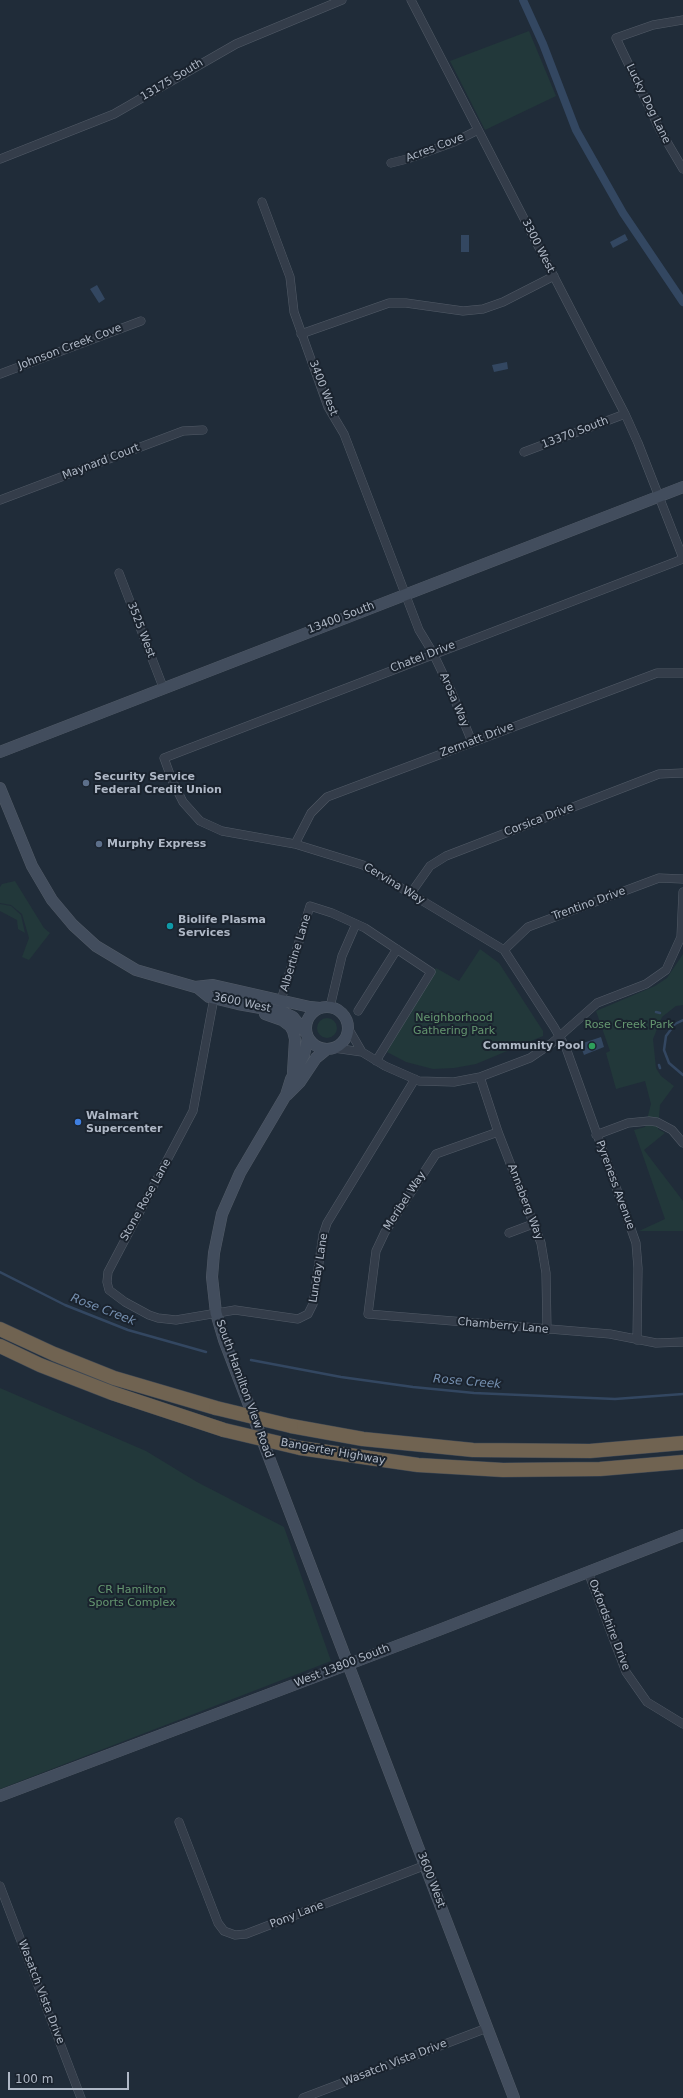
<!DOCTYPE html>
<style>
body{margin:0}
#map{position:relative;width:683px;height:2098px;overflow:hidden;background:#202c39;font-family:"DejaVu Sans",sans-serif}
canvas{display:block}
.scale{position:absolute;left:8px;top:2072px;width:121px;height:18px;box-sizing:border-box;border:2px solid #afb8c6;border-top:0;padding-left:5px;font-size:12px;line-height:14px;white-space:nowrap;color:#afb8c6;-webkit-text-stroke:3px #1a232e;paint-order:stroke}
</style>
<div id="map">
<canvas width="683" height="2098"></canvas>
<div class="scale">100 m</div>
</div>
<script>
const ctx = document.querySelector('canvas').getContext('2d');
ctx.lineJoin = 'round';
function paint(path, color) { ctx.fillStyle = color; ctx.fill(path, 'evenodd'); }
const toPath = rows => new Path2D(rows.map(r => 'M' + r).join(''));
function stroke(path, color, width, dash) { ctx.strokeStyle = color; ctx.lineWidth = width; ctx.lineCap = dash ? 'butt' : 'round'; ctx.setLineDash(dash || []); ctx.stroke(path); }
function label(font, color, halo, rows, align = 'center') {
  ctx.font = font + ' "DejaVu Sans",sans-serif'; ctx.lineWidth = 4; ctx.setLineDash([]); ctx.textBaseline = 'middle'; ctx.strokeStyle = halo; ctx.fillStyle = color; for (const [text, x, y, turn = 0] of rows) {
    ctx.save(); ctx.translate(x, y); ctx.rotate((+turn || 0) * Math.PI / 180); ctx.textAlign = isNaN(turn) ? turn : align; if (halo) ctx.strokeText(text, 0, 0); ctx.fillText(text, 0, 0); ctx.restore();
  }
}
const green = toPath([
 [529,31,556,96,485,130,450,61],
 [15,881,44,928,50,933,29,960,22,957,29,938,22,914,11,905,0,903,0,887,2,884],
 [0,904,11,906,21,915,25,933,18,929,17,920,0,911],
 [480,949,499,963,543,1031,543,1036,476,1064,454,1068,433,1069,406,1062,387,1052,436,968,459,981],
 [683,954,683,1005,676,1006,662,1017,653,1039,656,1068,661,1076,674,1086,660,1105,658,1129,665,1133,644,1150,683,1201,683,1231,639,1231,665,1219,634,1130,645,1127,651,1104,645,1081,616,1089,606,1053,610,1051,596,1011,655,986,667,978],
 '317 1028a10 10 0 1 1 20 0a10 10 0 1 1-20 0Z',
 [0,1388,146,1451,197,1482,284,1527,331,1661,0,1789]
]);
const water = toPath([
 [625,234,628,240,613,248,610,242],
 [461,235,469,235,469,252,461,252],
 [97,285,105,299,99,303,90,289],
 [507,362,508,369,494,372,492,365],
 [601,1037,604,1047,584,1055,580,1044]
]);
const stream = toPath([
 [656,1012,660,1013],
 [683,1020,675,1024,666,1036,664,1050,669,1063,683,1075],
 [650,1021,651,1024],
 [659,1065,660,1068],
 [0,1272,65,1305,128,1330,206,1352],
 [251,1360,341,1377,413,1387,474,1393,615,1399,683,1394]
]);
const canal = toPath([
 [523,0,543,44,576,130,623,213,683,302]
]);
const street = toPath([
 [411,0,625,414,638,443,683,558],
 [683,20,653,25,616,38,660,130,683,169],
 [0,159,114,114,236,44,342,0],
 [391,163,407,159,454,142,478,130],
 [262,202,290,277,294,312,328,407,344,434,419,630,433,653,452,693,472,742],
 [301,334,389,303,406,303,463,311,483,309,503,302,554,276],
 [0,374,141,321],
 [524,452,625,414],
 [0,500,183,431,203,430],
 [119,573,163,687],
 [295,844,311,813,327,797,657,673,683,673],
 [411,893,430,866,446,856,659,774,683,773],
 [504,950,528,927,659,878,683,879],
 [214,998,193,1111,108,1272,107,1282,109,1290,125,1302,149,1315,158,1318,176,1320,235,1310,298,1319,308,1314,313,1304,323,1235,327,1223,415,1079],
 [281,1000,310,906,332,913,365,928,431,972,376,1061],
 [330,1007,342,956,356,924],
 [358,1011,397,949],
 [348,1028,362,1052],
 [334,1048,362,1052,385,1066,419,1081,454,1082,480,1077,530,1058,552,1043,597,1003,646,984,666,970,681,937,683,892],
 [480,1077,498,1132,541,1243,546,1273,547,1330],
 [498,1132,436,1154,385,1232,376,1251,368,1314,610,1334,656,1343,683,1342],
 [596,1135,628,1123,649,1121,657,1122,672,1130,683,1143],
 [509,1233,533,1224],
 [637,1340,638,1268,636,1243,630,1226,566,1048,554,1027,504,950,363,865,295,844,222,831,200,821,183,802,172,780,164,758,683,559],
 [588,1572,626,1672,647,1702,683,1724],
 [179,1822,218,1923,224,1931,235,1935,246,1934,426,1865],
 [0,1886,81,2098],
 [303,2098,487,2028]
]);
const secondary = toPath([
 [0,752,683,487],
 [0,788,32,866,52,900,73,925,96,946,136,970,195,987,213,985,310,1007,320,1008],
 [198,988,209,997,238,1004,283,1012,293,1017,307,1034],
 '306 1028a21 21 0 1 1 42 0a21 21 0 1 1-42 0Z',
 [265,1014,282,1020,290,1026,293,1031,295,1039,293,1072],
 [308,1037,304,1055,291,1079,286,1095,240,1173,222,1214,214,1253,212,1277,216,1313,224,1340,514,2098],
 [287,1095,300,1082,316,1058,327,1049],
 [0,1796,439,1630,683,1535]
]);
const highway = toPath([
 [0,1329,54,1354,114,1378,216,1408],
 [0,1346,40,1365,112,1393,224,1430],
 [291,1426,363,1439,473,1450,590,1451,683,1443],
 [300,1448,418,1465,503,1470,600,1469,683,1462]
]);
const highwayBridge = toPath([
 [216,1408,291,1426],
 [224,1430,300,1448]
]);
const markers = [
 [86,783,4,"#5c6f8a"],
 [99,844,4,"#5c6f8a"],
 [170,926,4,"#0f9aa8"],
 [592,1046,4,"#2e9e5b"],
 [78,1122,4,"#3f7fe0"]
];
const streetNames = [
 ["13175 South",172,80,-31],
 ["Lucky Dog Lane",648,104,64],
 ["Acres Cove",435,148,-21],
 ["3300 West",538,246,63],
 ["Johnson Creek Cove",70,347,-21],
 ["3400 West",323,388,68],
 ["13370 South",575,433,-21],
 ["Maynard Court",101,462,-21],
 ["13400 South",341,618,-21],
 ["3525 West",141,630,69],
 ["Chatel Drive",423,657,-21],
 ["Arosa Way",454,700,67],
 ["Zermatt Drive",477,740,-21],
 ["Corsica Drive",539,820,-21],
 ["Cervina Way",394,884,31],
 ["Trentino Drive",589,904,-20],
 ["Albertine Lane",296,953,-73],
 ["3600 West",242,1003,12],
 ["Pyreness Avenue",615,1185,70],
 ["Stone Rose Lane",146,1200,-61],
 ["Meribel Way",405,1201,-57],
 ["Annaberg Way",525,1202,69],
 ["Lunday Lane",319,1268,-81],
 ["Chamberry Lane",503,1326,5],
 ["South Hamilton View Road",244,1389,70],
 ["Bangerter Highway",333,1452,10],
 ["Oxfordshire Drive",609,1625,69],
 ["West 13800 South",342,1666,-21],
 ["3600 West",431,1880,69],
 ["Pony Lane",297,1915,-21],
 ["Wasatch Vista Drive",41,1992,69],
 ["Wasatch Vista Drive",395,2063,-21]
];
const poiNames = [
 ["Security Service",94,777],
 ["Federal Credit Union",94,790],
 ["Murphy Express",107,844],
 ["Biolife Plasma",178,920],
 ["Services",178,933],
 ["Community Pool",584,1046,"right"],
 ["Walmart",86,1116],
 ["Supercenter",86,1129]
];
const parkNames = [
 ["Neighborhood",454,1018],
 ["Gathering Park",454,1031],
 ["Rose Creek Park",629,1025],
 ["CR Hamilton",132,1590],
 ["Sports Complex",132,1603]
];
const waterNames = [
 ["Rose Creek",103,1310,21],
 ["Rose Creek",467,1382,5]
];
paint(green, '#22383a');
paint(water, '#334761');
stroke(stream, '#334761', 2.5);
stroke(canal, '#334761', 8);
stroke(street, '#525b67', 9);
stroke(secondary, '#525b67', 12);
stroke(highway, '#3f4854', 15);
stroke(street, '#343d4a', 8);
stroke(secondary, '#424d5d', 11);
stroke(highway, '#706351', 14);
stroke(highwayBridge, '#3f4854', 15, []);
stroke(highwayBridge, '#706351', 14);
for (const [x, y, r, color] of markers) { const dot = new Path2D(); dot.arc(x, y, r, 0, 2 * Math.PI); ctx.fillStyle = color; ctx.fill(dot); stroke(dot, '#1a232e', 1.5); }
label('11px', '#afb8c6', '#1a232e', streetNames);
label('bold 11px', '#afb8c6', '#1a232e', poiNames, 'left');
label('11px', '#659770', '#1a232e', parkNames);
label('italic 12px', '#758faf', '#1a232e', waterNames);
</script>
